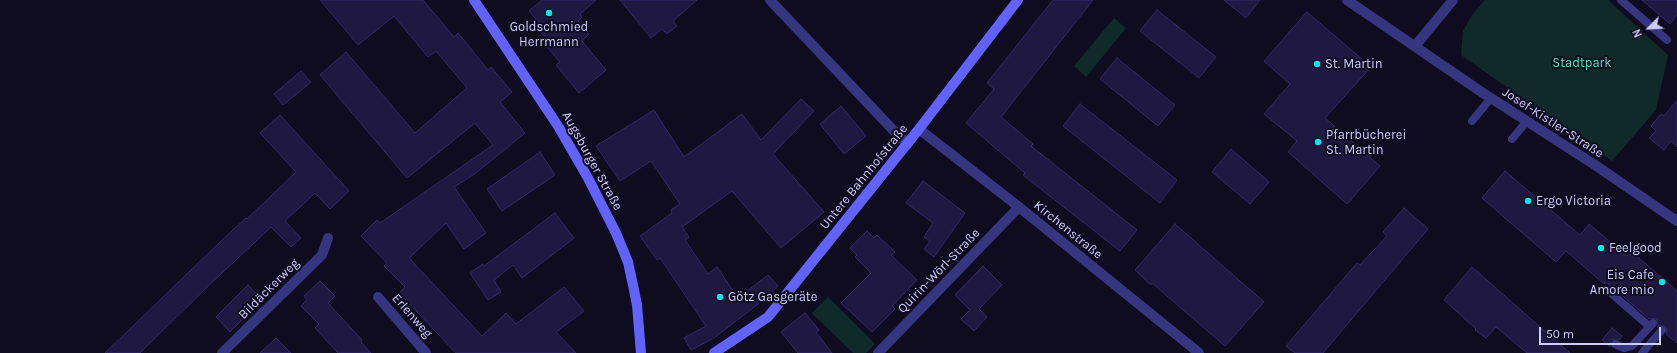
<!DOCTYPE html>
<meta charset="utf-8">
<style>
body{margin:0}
#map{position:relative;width:1677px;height:353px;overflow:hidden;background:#0f0c20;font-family:Karla,sans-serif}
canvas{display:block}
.north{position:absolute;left:1629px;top:8px;width:40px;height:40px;-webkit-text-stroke:3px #0f0c20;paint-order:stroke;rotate:246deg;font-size:11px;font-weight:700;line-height:16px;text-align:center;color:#cfcbff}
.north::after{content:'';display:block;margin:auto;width:14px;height:18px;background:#cfcbff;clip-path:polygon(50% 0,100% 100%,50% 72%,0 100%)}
.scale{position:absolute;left:1539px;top:327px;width:122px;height:18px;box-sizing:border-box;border:2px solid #cfcbff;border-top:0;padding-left:5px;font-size:12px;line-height:14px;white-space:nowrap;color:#cfcbff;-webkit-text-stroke:3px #0f0c20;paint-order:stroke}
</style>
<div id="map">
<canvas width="1677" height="353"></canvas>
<div class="north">N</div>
<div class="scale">50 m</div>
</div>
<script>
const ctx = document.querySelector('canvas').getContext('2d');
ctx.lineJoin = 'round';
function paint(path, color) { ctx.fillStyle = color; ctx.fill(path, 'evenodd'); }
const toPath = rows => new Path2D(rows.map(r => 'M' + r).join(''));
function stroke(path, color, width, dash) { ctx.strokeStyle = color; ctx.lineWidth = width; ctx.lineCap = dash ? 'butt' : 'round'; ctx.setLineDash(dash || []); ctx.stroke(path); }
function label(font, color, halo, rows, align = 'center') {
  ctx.font = font + ' Karla,sans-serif'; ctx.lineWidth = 4; ctx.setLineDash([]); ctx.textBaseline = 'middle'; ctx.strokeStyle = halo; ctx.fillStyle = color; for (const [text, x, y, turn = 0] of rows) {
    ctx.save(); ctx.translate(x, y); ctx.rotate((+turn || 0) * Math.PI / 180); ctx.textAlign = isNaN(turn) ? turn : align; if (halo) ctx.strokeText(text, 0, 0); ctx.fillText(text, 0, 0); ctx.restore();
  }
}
const green = toPath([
 [1485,0,1608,0,1668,55,1656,110,1612,161,1461,55,1463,31,1472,15],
 [1114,18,1126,28,1086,77,1074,66],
 [828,297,875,344,866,353,853,353,812,313]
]);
const building = toPath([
 [320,0,423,0,454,37,458,33,488,70,491,67,512,92,500,102,525,133,476,173,454,187,486,233,464,249,446,223,409,258,482,336,506,313,516,324,564,287,584,311,556,332,576,353,456,353,399,293,405,287,384,266,387,263,361,236,377,220,380,223,493,145,475,123,407,178,320,75,346,52,415,133,467,88,436,51,428,57,394,16,358,45,320,0],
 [542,0,596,0,580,14,582,17,578,21,589,34,582,41,606,70,579,93,556,65,560,62,547,47,551,44,538,29,542,26,529,11,542,0],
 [620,0,697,0,673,21,677,26,667,34,662,29,651,38,620,0],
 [1053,0,1093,0,1001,117,1033,144,1031,146,1137,230,1120,251,1023,175,1025,173,966,123,994,89,987,83,1053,0],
 [1224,0,1260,0,1246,18,1224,0],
 [1642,0,1677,0,1677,15,1670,24,1642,0],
 [1157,10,1216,57,1199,78,1140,31,1157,10],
 [1307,12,1371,67,1325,118,1380,166,1347,204,1288,152,1297,141,1264,114,1290,84,1264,61,1307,12],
 [1117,58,1175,105,1158,126,1100,79,1117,58],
 [301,71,311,82,283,105,274,94,301,71],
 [801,99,814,111,773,154,824,212,781,248,732,191,682,227,689,237,685,240,708,274,717,267,738,298,768,275,778,286,758,304,714,338,691,350,684,338,706,326,660,258,657,260,640,236,672,213,671,210,680,204,651,161,620,181,596,146,654,110,684,157,742,114,761,140,801,99],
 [1677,100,1677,147,1671,141,1664,150,1649,138,1656,131,1651,126,1661,114,1664,116,1677,100],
 [1080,104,1177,180,1160,203,1063,126,1080,104],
 [841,106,866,136,844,154,820,124,841,106],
 [280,115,349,191,330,209,315,193,285,221,301,238,291,247,271,227,205,289,140,353,105,353,219,243,246,218,247,219,296,172,260,133,280,115],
 [1231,149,1269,182,1250,204,1212,172,1231,149],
 [540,152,555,175,502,211,487,189,540,152],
 [1505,171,1580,235,1589,224,1627,256,1631,251,1677,291,1677,343,1666,334,1667,329,1665,326,1661,325,1658,327,1658,322,1656,319,1654,318,1649,319,1616,290,1605,282,1604,284,1566,251,1556,262,1482,198,1505,171],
 [923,181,965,213,934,257,924,249,930,241,924,237,933,223,906,203,923,181],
 [1404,208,1428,229,1323,353,1295,353,1286,346,1357,263,1360,265,1387,236,1383,232,1404,208],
 [555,213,574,238,522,278,513,265,494,280,501,292,488,300,470,273,483,264,484,266,555,213],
 [1175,224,1264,302,1225,346,1152,283,1151,285,1135,270,1175,224],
 [867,231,874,238,877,235,895,252,891,255,917,280,892,306,895,309,872,332,841,303,871,273,855,257,857,255,850,248,867,231],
 [983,266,1002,285,979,309,987,317,974,331,961,319,970,310,955,295,983,266],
 [1472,267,1531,319,1570,353,1527,353,1496,327,1486,338,1475,330,1476,329,1444,300,1472,267],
 [320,281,335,296,328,303,362,340,361,342,371,353,338,353,315,328,319,324,301,306,307,300,304,296,320,281],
 [248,285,262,300,230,332,216,317,248,285],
 [805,313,819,330,816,332,832,353,798,353,781,332,805,313],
 [1612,328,1622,336,1619,340,1615,339,1611,340,1610,344,1610,347,1602,340,1612,328],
 [276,338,291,353,260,353,276,338]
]);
const lane = toPath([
 [1621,0,1667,40],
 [1472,121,1491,98],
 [1512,139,1527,121],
 [1612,294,1650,327],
 [1615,344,1624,348,1632,346,1653,323],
 [1642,353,1662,330]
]);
const street = toPath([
 [770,0,895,132,908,144],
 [1347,0,1480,91,1595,165,1677,221],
 [1415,46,1453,0],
 [919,129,1019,207,1199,353],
 [378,297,426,353],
 [222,353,322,255,328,238],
 [878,353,1019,207]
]);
const secondary = toPath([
 [474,0,558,126,588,178,616,233,628,262,634,290,637,305,641,353],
 [714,353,768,317,919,129,1018,0]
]);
const markers = [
 [549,13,4,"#00e6f6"],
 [1317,64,4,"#00e6f6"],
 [1318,142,4,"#00e6f6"],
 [1528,201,4,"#00e6f6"],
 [1601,248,4,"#00e6f6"],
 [1662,282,4,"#00e6f6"],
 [720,297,4,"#00e6f6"]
];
const poiNames = [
 ["Goldschmied",549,27,"center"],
 ["Herrmann",549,42,"center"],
 ["St. Martin",1325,64],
 ["Pfarrbücherei",1326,135],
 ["St. Martin",1326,150],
 ["Ergo Victoria",1536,201],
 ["Feelgood",1609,248],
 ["Eis Cafe",1654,275,"right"],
 ["Amore mio",1654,290,"right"],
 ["Götz Gasgeräte",728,297]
];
const parkNames = [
 ["Stadtpark",1582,63]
];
const streetNames = [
 ["Josef-Kistler-Straße",1553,123,33],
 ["Augsburger Straße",592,161,61],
 ["Untere Bahnhofstraße",864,177,-51],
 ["Kirchenstraße",1068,230,39],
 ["Quirin-Wörl-Straße",939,271,-46],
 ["Bildäckerweg",269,289,-45],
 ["Erlenweg",412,316,49]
];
paint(green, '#0f2a28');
paint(building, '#1f1841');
stroke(building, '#34296e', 1);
stroke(lane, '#363680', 8);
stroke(street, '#363680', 10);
stroke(secondary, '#6263ff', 10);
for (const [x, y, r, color] of markers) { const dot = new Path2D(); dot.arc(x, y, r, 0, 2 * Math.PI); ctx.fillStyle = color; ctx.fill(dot); stroke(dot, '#0f0c20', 1.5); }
label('13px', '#cfcbff', '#0f0c20', poiNames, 'left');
label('13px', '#54e1b9', '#0f0c20', parkNames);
label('13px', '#cfcbff', '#0f0c20', streetNames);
</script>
